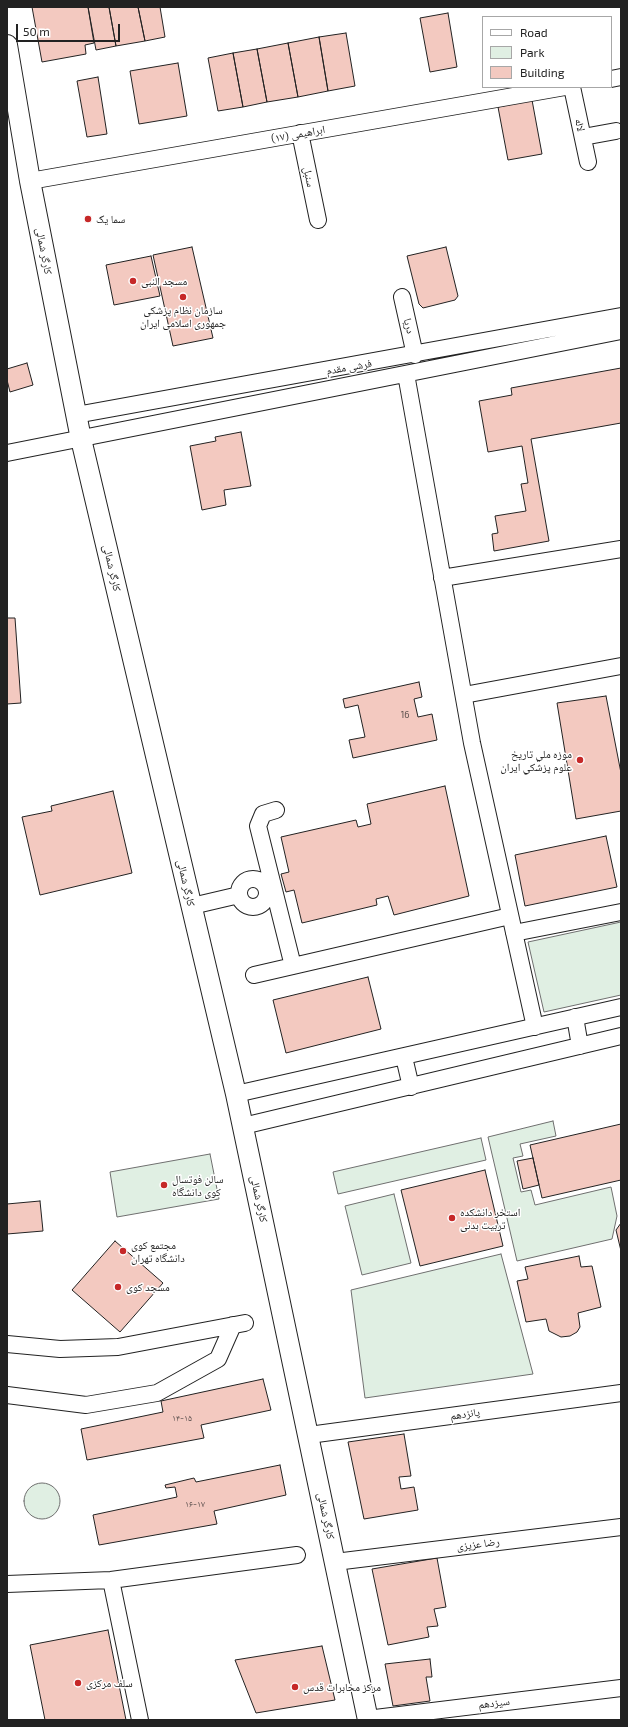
<!DOCTYPE html>
<meta charset="utf-8">
<style>
body{margin:0}
#map{position:relative;width:628px;height:1727px;overflow:hidden;background:#fff;font-family:"Exo 2",sans-serif}
canvas{display:block}
.frame{position:absolute;inset:0;border:8px solid #222;pointer-events:none}
.legend{position:absolute;left:482px;top:16px;width:130px;height:72px;box-sizing:border-box;background:#fff;border:1px solid #a7a7a7;margin:0;padding:5px 7px;list-style:none;font-size:12px;color:#222}
.legend li{display:flex;align-items:center;gap:8px;height:20px}
.legend b{width:20px;border:1px solid #a7a7a7}
.scale{position:absolute;left:16px;top:24px;width:104px;height:18px;box-sizing:border-box;border:2px solid #222;border-top:0;padding-left:5px;font-size:12px;line-height:14px;white-space:nowrap;color:#222;-webkit-text-stroke:3px #fff;paint-order:stroke}
</style>
<div id="map">
<canvas width="628" height="1727"></canvas>
<div class="frame"></div>
<ul class="legend">
<li><b style="height:5px;background:#fff"></b>Road</li>
<li><b style="height:11px;background:#e0efe3"></b>Park</li>
<li><b style="height:11px;background:#f3c9c0"></b>Building</li>
</ul>
<div class="scale">50 m</div>
</div>
<script>
const ctx = document.querySelector('canvas').getContext('2d');
ctx.lineJoin = 'round';
function paint(path, color) { ctx.fillStyle = color; ctx.fill(path, 'evenodd'); }
const toPath = rows => new Path2D(rows.map(r => 'M' + r).join(''));
function stroke(path, color, width, dash) { ctx.strokeStyle = color; ctx.lineWidth = width; ctx.lineCap = dash ? 'butt' : 'round'; ctx.setLineDash(dash || []); ctx.stroke(path); }
function label(font, color, halo, rows, align = 'center') {
  ctx.font = font + ' "Exo 2","Noto Naskh Arabic",sans-serif'; ctx.lineWidth = 3; ctx.setLineDash([]); ctx.textBaseline = 'middle'; ctx.strokeStyle = halo; ctx.fillStyle = color; for (const [text, x, y, turn = 0] of rows) {
    ctx.save(); ctx.translate(x, y); ctx.rotate((+turn || 0) * Math.PI / 180); ctx.textAlign = isNaN(turn) ? turn : align; if (halo) ctx.strokeText(text, 0, 0); ctx.fillText(text, 0, 0); ctx.restore();
  }
}
const green = toPath([
 [621,922,621,995,544,1012,528,942,621,922],
 [553,1121,556,1136,520,1144,523,1156,513,1158,521,1192,531,1190,535,1205,611,1187,617,1216,612,1239,517,1261,488,1137,553,1121],
 [481,1138,486,1160,338,1194,333,1172,481,1138],
 [210,1154,219,1199,117,1217,110,1172,210,1154],
 [394,1194,411,1263,362,1275,345,1206,394,1194],
 [501,1254,533,1374,365,1398,351,1290,501,1254],
 '24 1501a18 18 0 1 1 36 0a18 18 0 1 1-36 0Z'
]);
const building = toPath([
 [32,7,88,7,94,43,85,45,86,54,42,62,32,7],
 [88,7,109,7,116,46,96,50,88,7],
 [109,7,138,7,145,41,116,46,109,7],
 [138,7,160,7,165,37,145,41,138,7],
 [448,13,457,67,430,72,420,18,448,13],
 [346,33,355,86,328,91,319,37,346,33],
 [319,37,328,91,298,97,288,43,319,37],
 [288,43,298,97,267,102,257,49,288,43],
 [257,49,267,102,243,107,233,53,257,49],
 [233,53,243,107,218,111,208,58,233,53],
 [178,63,187,116,139,124,130,71,178,63],
 [98,77,107,134,87,137,77,81,98,77],
 [532,100,542,154,508,160,498,107,532,100],
 [192,247,213,338,173,346,153,255,192,247],
 [446,247,458,296,455,300,423,308,419,304,407,256,446,247],
 [151,256,160,296,114,305,106,265,151,256],
 [27,363,33,385,10,392,7,380,7,369,27,363],
 [621,368,621,423,531,439,549,541,494,551,492,534,498,533,495,516,526,511,521,484,528,483,522,446,488,452,479,401,512,395,511,388,621,368],
 [241,432,251,486,224,490,226,505,202,510,190,446,216,441,215,437,241,432],
 [7,618,15,618,21,703,7,704,7,618],
 [419,682,422,697,414,699,418,717,432,714,437,740,353,758,349,740,365,737,358,705,345,708,343,699,419,682],
 [606,696,621,773,621,811,576,819,557,703,606,696],
 [445,786,469,896,394,915,388,896,376,899,377,905,302,923,294,890,286,892,281,874,289,872,281,837,356,820,358,827,371,824,367,804,445,786],
 [113,791,132,873,40,895,22,817,52,811,51,806,113,791],
 [606,836,617,887,525,906,515,855,606,836],
 [368,977,381,1029,286,1053,273,1000,368,977],
 [621,1124,621,1180,542,1198,530,1145,621,1124],
 [533,1158,539,1185,523,1189,517,1161,533,1158],
 [485,1170,503,1246,420,1266,401,1190,485,1170],
 [40,1201,43,1231,7,1234,7,1204,40,1201],
 [621,1223,621,1251,616,1230,621,1223],
 [115,1241,163,1283,120,1332,72,1290,115,1241],
 [579,1256,581,1267,592,1266,601,1307,578,1313,580,1327,577,1332,570,1336,561,1337,549,1331,546,1319,526,1322,517,1281,528,1279,525,1267,579,1256],
 [263,1379,271,1410,201,1425,204,1438,87,1460,81,1429,163,1412,161,1401,263,1379],
 [404,1434,411,1476,399,1477,401,1489,414,1487,418,1510,364,1519,348,1442,404,1434],
 [280,1465,286,1495,214,1511,217,1524,99,1545,93,1515,177,1497,175,1487,166,1488,165,1485,194,1478,196,1482,280,1465],
 [437,1558,446,1607,434,1609,438,1626,427,1627,429,1637,388,1645,372,1569,437,1558],
 [108,1630,126,1720,45,1720,30,1645,108,1630],
 [322,1646,335,1700,256,1713,235,1660,322,1646],
 [430,1659,432,1677,426,1677,430,1701,393,1706,385,1664,430,1659]
]);
const minor = toPath([
 [611,79,621,77],
 [572,87,588,162],
 [300,133,318,220],
 [583,137,616,131],
 [30,181,565,87],
 [402,297,415,355],
 [406,374,472,743,535,1027],
 [76,415,621,316],
 [7,453,621,331],
 [442,578,621,549],
 [464,695,621,666],
 [276,810,263,814,258,826,293,966],
 '239 893a14 14 0 1 1 28 0a14 14 0 1 1-28 0Z',
 [192,906,239,895],
 [514,933,621,912],
 [254,975,510,916],
 [575,1017,580,1046],
 [404,1057,411,1087],
 [236,1094,621,1007],
 [243,1126,621,1036],
 [7,1344,60,1349,118,1347,245,1323],
 [7,1395,86,1405,157,1393,218,1359,233,1325],
 [309,1435,621,1393],
 [335,1562,621,1527],
 [111,1580,140,1720],
 [7,1584,111,1580,297,1555],
 [367,1719,621,1688]
]);
const major = toPath([
 [7,45,30,181,81,439,236,1094,368,1720]
]);
const markers = [
 [88,219,4,"#c62828"],
 [133,281,4,"#c62828"],
 [183,297,4,"#c62828"],
 [580,760,4,"#c62828"],
 [164,1185,4,"#c62828"],
 [452,1218,4,"#c62828"],
 [123,1251,4,"#c62828"],
 [118,1287,4,"#c62828"],
 [78,1683,4,"#c62828"],
 [295,1687,4,"#c62828"]
];
const numberNames = [
 ["16",405,715],
 ["۱۴-۱۵",182,1418],
 ["۱۶-۱۷",195,1504]
];
const streetNames = [
 ["لاله",580,125,78],
 ["ابراهیمی (۱۷)",298,134,-10],
 ["سنبل",309,177,79],
 ["کارگر شمالی",44,251,79],
 ["دریا",409,326,77],
 ["فرشی مقدم",349,367,-10],
 ["کارگر شمالی",112,568,77],
 ["کارگر شمالی",186,883,77],
 ["کارگر شمالی",259,1199,78],
 ["پانزدهم",465,1414,-8],
 ["کارگر شمالی",326,1516,78],
 ["رضا عزیزی",478,1544,-7],
 ["سیزدهم",494,1703,-7]
];
const poiNames = [
 ["سما یک",96,219],
 ["مسجد النبی",141,281],
 ["سازمان نظام پزشکی",183,310,"center"],
 ["جمهوری اسلامی ایران",183,323,"center"],
 ["موزه ملي تاريخ",572,754,"right"],
 ["علوم پزشكي ايران",572,767,"right"],
 ["سالن فوتسال",172,1179],
 ["کوی دانشگاه",172,1192],
 ["استخر دانشکده",460,1212],
 ["تربیت بدنی",460,1225],
 ["مجتمع کوی",131,1245],
 ["دانشگاه تهران",131,1258],
 ["مسجد کوی",126,1287],
 ["سلف مرکزی",86,1683],
 ["مرکز مخابرات قدس",303,1687]
];
paint(green, '#e0efe3');
stroke(green, '#6f6f6f', 1);
paint(building, '#f3c9c0');
stroke(building, '#222', 1);
stroke(minor, '#222', 18);
stroke(major, '#222', 22);
stroke(minor, '#fff', 16);
stroke(major, '#fff', 20);
for (const [x, y, r, color] of markers) { const dot = new Path2D(); dot.arc(x, y, r, 0, 2 * Math.PI); ctx.fillStyle = color; ctx.fill(dot); stroke(dot, '#fff', 1.5); }
label('9px', '#564c4a', null, numberNames);
label('11px', '#222', '#fff', streetNames);
label('11px', '#222', '#fff', poiNames, 'left');
</script>
